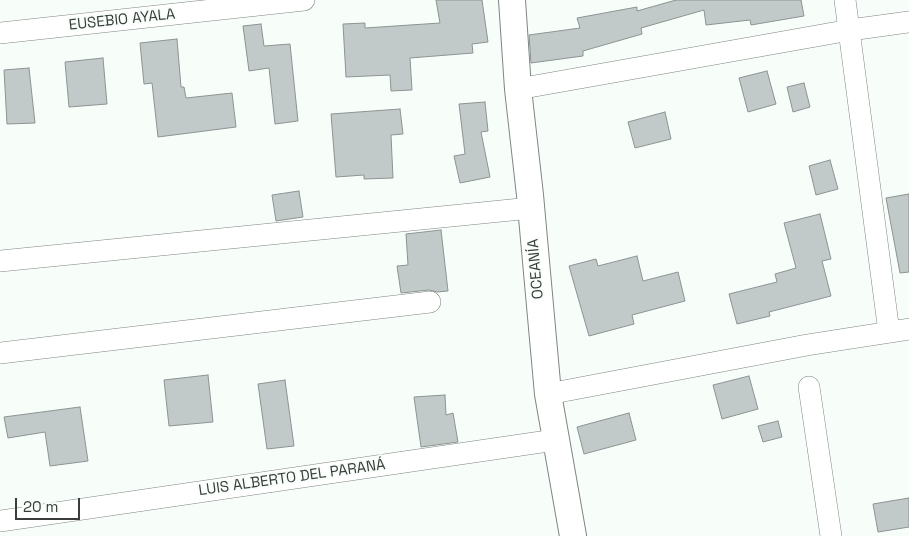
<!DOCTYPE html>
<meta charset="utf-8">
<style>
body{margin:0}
#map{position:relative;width:909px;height:536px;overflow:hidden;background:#f7fef9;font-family:"Space Grotesk",sans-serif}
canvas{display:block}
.scale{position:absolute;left:15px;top:498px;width:65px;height:22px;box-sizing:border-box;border:2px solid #3b3d3c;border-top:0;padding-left:6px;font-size:15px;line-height:18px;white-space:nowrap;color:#3b3d3c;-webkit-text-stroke:4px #f7fef9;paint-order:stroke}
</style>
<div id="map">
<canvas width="909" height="536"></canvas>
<div class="scale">20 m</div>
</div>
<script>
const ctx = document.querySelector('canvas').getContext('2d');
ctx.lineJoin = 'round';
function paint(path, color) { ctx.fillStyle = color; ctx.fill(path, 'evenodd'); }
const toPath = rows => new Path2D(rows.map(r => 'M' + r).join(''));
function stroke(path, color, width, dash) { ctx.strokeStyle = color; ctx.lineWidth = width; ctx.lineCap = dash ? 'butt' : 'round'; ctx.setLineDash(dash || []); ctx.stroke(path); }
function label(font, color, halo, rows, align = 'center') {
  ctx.font = font + ' "Space Grotesk",sans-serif'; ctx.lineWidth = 4; ctx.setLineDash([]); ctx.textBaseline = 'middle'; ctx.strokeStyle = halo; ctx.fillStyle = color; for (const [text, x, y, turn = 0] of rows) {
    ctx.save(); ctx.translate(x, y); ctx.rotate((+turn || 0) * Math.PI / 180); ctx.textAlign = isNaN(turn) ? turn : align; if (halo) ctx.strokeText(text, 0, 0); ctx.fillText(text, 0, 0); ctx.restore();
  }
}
const building = toPath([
 [436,0,482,0,488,42,472,44,473,53,410,58,412,90,391,91,390,75,346,77,343,24,365,23,365,28,440,23,436,0],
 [676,0,801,0,804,16,751,25,750,20,706,25,704,10,641,28,642,34,583,51,583,56,531,63,529,35,580,28,577,18,637,7,637,11,676,0],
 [261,24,264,46,290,44,298,121,275,124,269,68,249,71,243,26,261,24],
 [177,39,181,87,184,87,186,98,232,93,236,127,158,137,152,83,144,84,140,43,177,39],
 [103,58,107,104,69,107,65,62,103,58],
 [29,68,35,123,7,124,4,70,29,68],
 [767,71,776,104,748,112,739,78,767,71],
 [804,83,810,107,793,112,787,87,804,83],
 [485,102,488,131,481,132,490,177,460,183,454,156,465,154,459,104,485,102],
 [400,109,403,134,391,135,393,178,364,179,364,175,336,177,331,114,400,109],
 [665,112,671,139,635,148,628,122,665,112],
 [830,160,838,189,816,195,809,166,830,160],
 [299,191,303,217,276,221,272,195,299,191],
 [909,194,909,272,900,273,886,198,909,194],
 [820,214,831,259,822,261,831,296,769,312,770,316,737,324,729,294,777,282,775,274,796,268,784,223,820,214],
 [441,230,448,291,437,292,429,290,401,293,397,266,408,265,406,234,441,230],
 [637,256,643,281,678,272,685,301,632,315,634,324,589,336,569,266,596,259,598,266,637,256],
 [208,375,213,422,169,426,164,380,208,375],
 [749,376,758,409,722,419,713,385,749,376],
 [285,380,294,446,267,449,258,384,285,380],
 [445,395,446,415,453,413,458,442,421,447,414,397,445,395],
 [80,407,88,461,50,466,45,432,8,438,4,417,80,407],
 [629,413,636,440,584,454,577,427,629,413],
 [778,421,782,437,763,442,758,426,778,421],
 [909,498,909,527,878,532,873,504,909,498]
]);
const minor = toPath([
 [845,0,889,332],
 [0,33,304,0],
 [518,89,850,30,909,22],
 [0,261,531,208],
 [0,353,430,302],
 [809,387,831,536],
 [548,394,807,345,909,329],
 [0,521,555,440]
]);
const tertiary = toPath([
 [512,0,518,89,530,195,548,394,573,536]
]);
const streetNames = [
 ["EUSEBIO AYALA",122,20,-6],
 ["OCEANÍA",536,269,-95],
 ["LUIS ALBERTO DEL PARANÁ",292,478,-8]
];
paint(building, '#c1cac8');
stroke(building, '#8c9493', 1);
stroke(minor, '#7f8581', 22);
stroke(tertiary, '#7f8581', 28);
stroke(minor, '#fff', 21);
stroke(tertiary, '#fff', 26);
label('15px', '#3b3d3c', '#f7fef9', streetNames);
</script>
